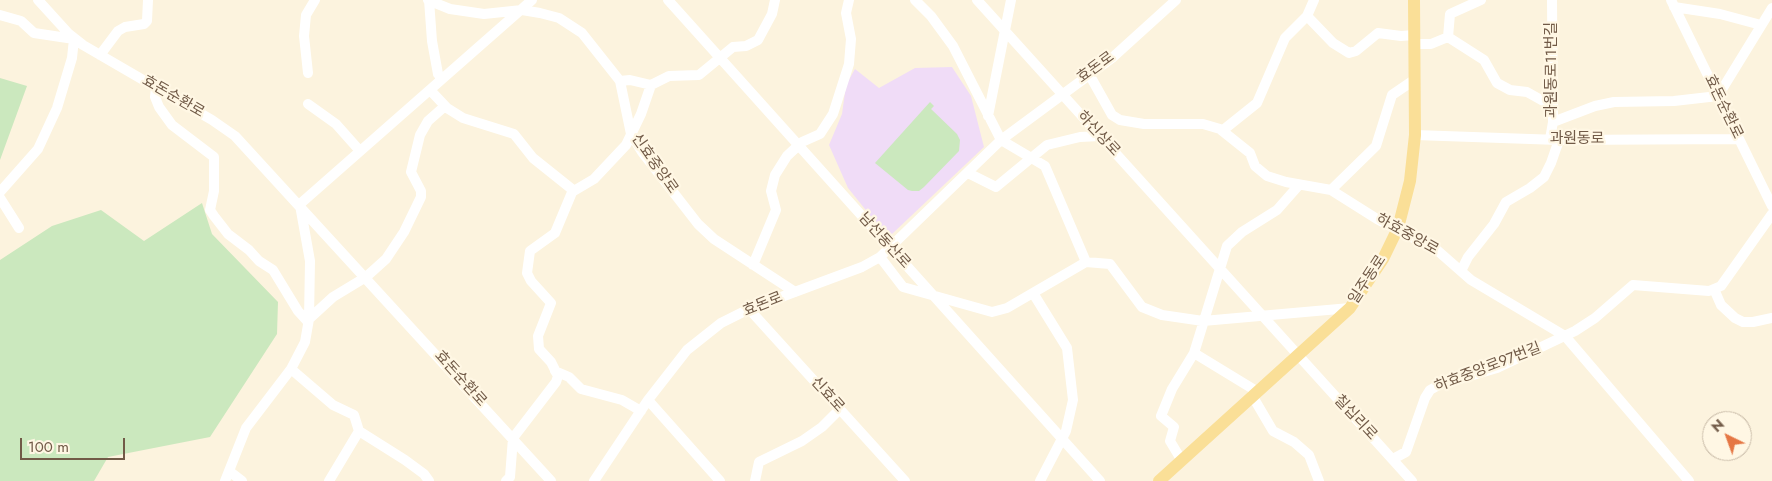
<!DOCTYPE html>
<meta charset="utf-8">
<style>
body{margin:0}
#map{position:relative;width:1772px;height:481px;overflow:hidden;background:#fcf3de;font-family:Jost,sans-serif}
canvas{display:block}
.north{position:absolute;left:1702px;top:411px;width:50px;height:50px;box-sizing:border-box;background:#fff7e4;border:1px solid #c6b8a5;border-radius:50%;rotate:318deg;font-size:14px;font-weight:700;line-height:20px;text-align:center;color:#715a47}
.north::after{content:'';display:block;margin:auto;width:18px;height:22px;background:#e57744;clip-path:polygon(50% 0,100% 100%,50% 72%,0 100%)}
.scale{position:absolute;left:20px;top:438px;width:105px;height:22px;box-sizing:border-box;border:2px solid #715a47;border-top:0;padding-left:6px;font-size:15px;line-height:18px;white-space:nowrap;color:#715a47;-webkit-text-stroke:4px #fff7e4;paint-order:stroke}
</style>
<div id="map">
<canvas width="1772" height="481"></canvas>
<div class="north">N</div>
<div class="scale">100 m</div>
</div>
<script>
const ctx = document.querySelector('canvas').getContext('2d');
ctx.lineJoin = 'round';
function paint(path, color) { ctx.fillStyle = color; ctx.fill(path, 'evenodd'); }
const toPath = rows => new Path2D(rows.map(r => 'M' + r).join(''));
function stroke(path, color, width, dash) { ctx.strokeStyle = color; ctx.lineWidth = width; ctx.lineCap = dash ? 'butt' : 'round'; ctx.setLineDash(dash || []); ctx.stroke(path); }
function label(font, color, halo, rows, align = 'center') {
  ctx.font = font + ' Jost,"Noto Sans KR",sans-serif'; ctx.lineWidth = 4.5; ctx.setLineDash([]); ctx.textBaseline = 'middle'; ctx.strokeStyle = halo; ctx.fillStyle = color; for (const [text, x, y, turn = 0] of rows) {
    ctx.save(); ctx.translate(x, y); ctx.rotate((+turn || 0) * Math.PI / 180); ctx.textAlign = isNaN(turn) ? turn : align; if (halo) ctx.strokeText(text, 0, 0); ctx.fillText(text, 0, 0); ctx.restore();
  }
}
const education = toPath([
 [952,67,971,96,984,147,892,234,886,235,848,188,829,145,842,114,846,85,855,69,879,88,915,68]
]);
const green = toPath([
 [0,78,27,86,0,160],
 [930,102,934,106,931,109,957,134,960,140,959,151,924,187,919,191,912,191,908,190,875,163],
 [202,203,212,234,278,302,277,334,210,437,108,457,94,481,0,481,0,260,52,226,101,210,144,241]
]);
const minor = toPath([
 [38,0,69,34,83,45,212,120,235,136,551,481],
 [428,0,450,9,484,14,522,10,540,13,559,18,582,33,620,81,631,134,642,152,698,224,714,239,795,292],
 [429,0,432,41,438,74,442,79],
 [668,0,1100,481],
 [915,0,931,16,953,46,1001,140,1045,166,1086,262],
 [977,0,1412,481],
 [1671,0,1772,206],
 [1674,7,1720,14,1761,25],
 [0,15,21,21,34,33,74,39,72,58,57,108,38,149,0,192],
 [1307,16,1333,43,1349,53,1356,51,1378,33,1401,36,1414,35],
 [1448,37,1450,14,1481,0],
 [1414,44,1431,44,1448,37,1484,60,1497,83,1510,90,1527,92,1552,106],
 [100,55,118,31,125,27,144,24,147,21,148,0],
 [308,73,304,36,306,15,315,0],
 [1089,74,1112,115,1120,120,1144,124,1203,124,1220,129,1250,153,1255,166,1267,176,1286,182,1331,190,1377,219,1438,251,1471,280,1565,336,1689,481],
 [620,81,630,80,651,85,669,76,699,75,733,47,746,46,758,40,772,14,775,0],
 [156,87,155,97,159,107,172,125,214,157,214,191,210,210,214,216,228,234,249,250,259,261,273,270,298,311,308,322],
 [430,90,447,108,463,118,514,134,533,158,573,190,555,233,530,251,527,273,531,281,551,303,538,336,539,349,551,362,558,376,556,382,513,438,510,477,506,481],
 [308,104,336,124,360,151],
 [988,116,1011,0],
 [1553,122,1595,106,1614,102,1674,101,1718,96,1772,8],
 [1222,131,1257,103,1285,38,1307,16,1314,0],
 [1415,135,1559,140,1739,139],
 [1550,139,1553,122,1552,0],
 [968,173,996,187,1047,145,1080,137,1100,136],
 [1331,190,1376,146,1392,95,1414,80],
 [572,192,594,179,626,145,641,114,651,85],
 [0,198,19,228],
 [300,204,532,0],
 [880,257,903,287,992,312,1007,308,1086,262,1110,264,1142,307,1162,315,1203,321,1350,308],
 [753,265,776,210,771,191,775,175,787,156,802,142,820,134,833,114,849,64,851,39,846,13,849,0],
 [1461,271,1468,257,1494,224,1506,202,1530,188,1544,177,1551,163,1559,140],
 [1714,289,1721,305,1735,318,1743,322,1753,322,1772,318],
 [1033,293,1067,348,1073,400,1066,431,1040,481],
 [749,309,905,481],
 [309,319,333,297,366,277,386,259,404,232,421,197,421,191,411,172,420,135,428,121,445,106],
 [1194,353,1258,392],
 [291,369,333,405,354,415,359,431,405,460,424,474,429,481],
 [555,371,569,377,581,389,622,400,641,411],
 [1253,397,1273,431,1294,442,1309,455,1319,481],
 [648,400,720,481],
 [1393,459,1406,452,1425,398,1430,390,1439,385,1497,368,1575,331,1595,318,1633,285,1709,291,1721,286,1772,214],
 [1182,461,1170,441,1174,427,1161,416,1172,389,1194,353,1227,246,1242,232,1277,210,1299,185],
 [229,471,242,481],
 [225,481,246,428,291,369,305,342,309,319,310,261,300,205],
 [329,481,359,431],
 [594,481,648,400,687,350,721,323,749,309,862,267,880,257,1001,140,1112,58,1176,0],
 [755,481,759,462,802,441,822,427,840,409]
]);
const major = toPath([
 [1159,481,1350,308,1383,259,1398,228,1410,181,1415,135,1414,0]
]);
const streetNames = [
 ["효돈로",1096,68,-36],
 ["과원동로11번길",1552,70,-90],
 ["효돈순환로",173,97,30],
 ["효돈순환로",1723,107,64],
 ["하신상로",1098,134,47],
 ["과원동로",1577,139],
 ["신효중앙로",654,164,55],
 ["하효중앙로",1407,235,29],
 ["남선동산로",884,241,48],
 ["일주동로",1368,280,-57],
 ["효돈로",763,305,-22],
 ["하효중앙로97번길",1488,368,-21],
 ["효돈순환로",460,379,48],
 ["신효로",827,395,48],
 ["칠십리로",1355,418,47]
];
paint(education, '#f0dcf7');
paint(green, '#cbe8be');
stroke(minor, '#fff', 10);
stroke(major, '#fadf97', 12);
label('15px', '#715a47', '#fff7e4', streetNames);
</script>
